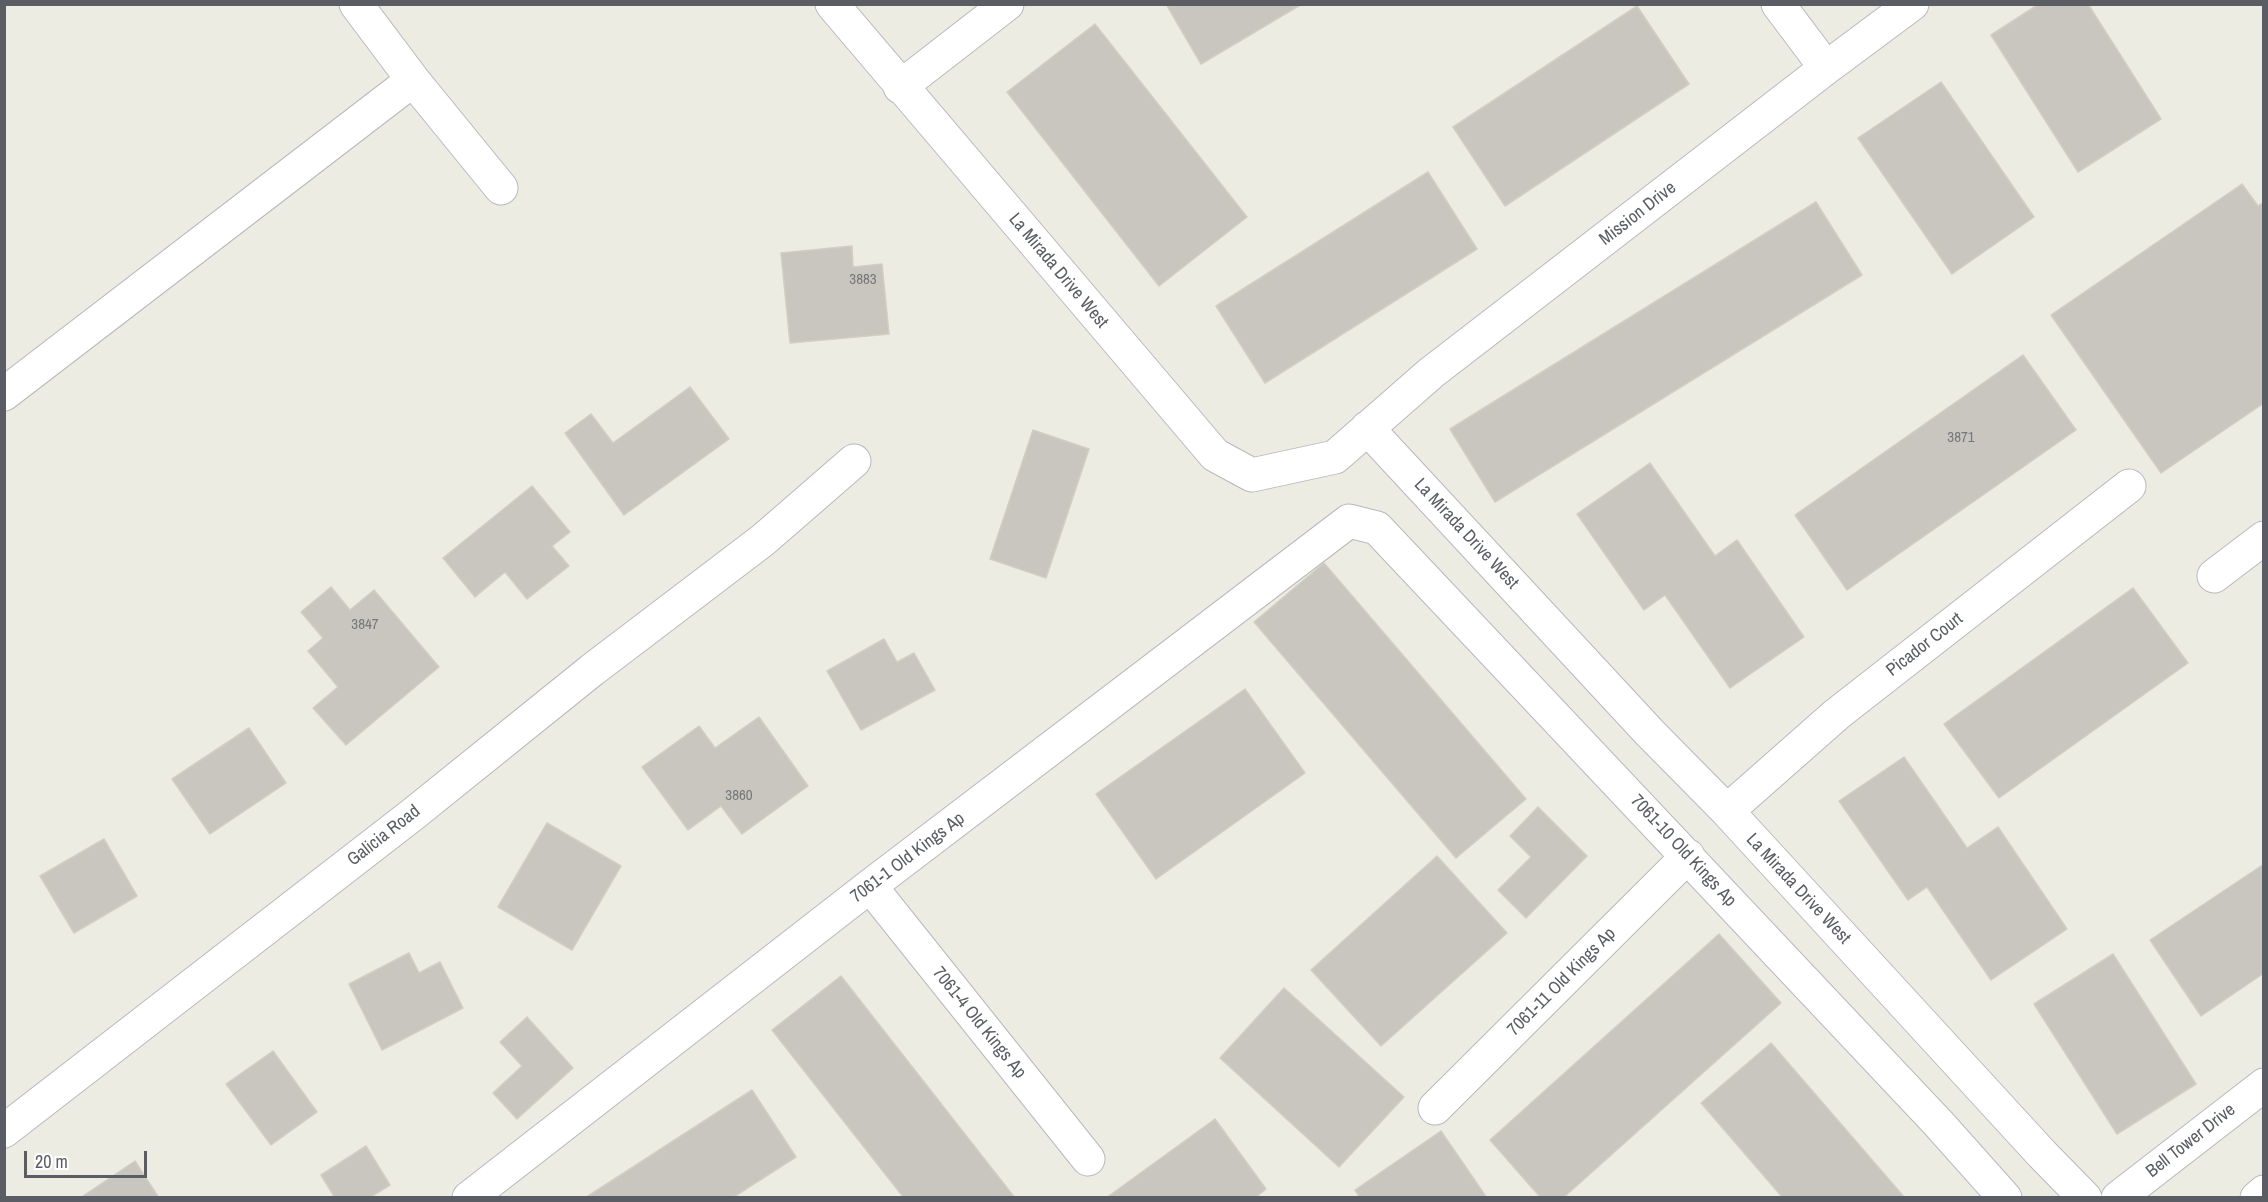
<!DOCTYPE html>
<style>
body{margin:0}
#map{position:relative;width:2268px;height:1202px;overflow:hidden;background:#edece2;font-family:"Archivo Narrow",sans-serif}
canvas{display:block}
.frame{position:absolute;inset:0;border:6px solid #5a5d63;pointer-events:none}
.scale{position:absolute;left:24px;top:1151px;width:123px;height:27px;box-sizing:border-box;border:3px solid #5a5d63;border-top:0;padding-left:8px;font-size:18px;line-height:21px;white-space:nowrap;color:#5a5d63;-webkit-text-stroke:4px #fff;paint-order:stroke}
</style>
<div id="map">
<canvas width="2268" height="1202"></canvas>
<div class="frame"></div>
<div class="scale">20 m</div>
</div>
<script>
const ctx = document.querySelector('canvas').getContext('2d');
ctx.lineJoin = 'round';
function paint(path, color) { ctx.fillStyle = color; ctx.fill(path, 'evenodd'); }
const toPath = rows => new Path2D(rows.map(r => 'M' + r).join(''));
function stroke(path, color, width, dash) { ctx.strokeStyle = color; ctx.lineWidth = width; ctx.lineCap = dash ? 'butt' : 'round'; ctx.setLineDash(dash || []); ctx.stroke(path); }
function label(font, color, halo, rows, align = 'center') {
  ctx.font = font + ' "Archivo Narrow",sans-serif'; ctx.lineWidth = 4.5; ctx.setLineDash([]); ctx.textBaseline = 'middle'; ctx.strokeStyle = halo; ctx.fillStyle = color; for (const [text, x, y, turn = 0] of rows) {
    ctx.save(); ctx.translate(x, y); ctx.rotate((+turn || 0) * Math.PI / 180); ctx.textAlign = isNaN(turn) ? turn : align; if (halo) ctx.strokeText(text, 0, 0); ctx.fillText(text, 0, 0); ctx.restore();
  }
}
const building = toPath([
 [1166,4,1302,4,1201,64,1166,4],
 [2039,4,2088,4,2161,119,2078,172,1991,35,2039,4],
 [1637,6,1689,84,1505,206,1453,127,1637,6],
 [1095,24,1247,217,1159,286,1007,92,1095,24],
 [1941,82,2034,217,1952,274,1858,138,1941,82],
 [1428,172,1477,249,1265,383,1216,306,1428,172],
 [2242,184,2258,206,2264,202,2264,403,2161,473,2051,315,2242,184],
 [1816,202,1862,275,1495,502,1450,429,1816,202],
 [852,246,853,267,882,264,889,334,790,343,781,253,852,246],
 [2023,355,2076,430,1847,590,1795,515,2023,355],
 [690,387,729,439,624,515,565,433,591,414,613,443,690,387],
 [1033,430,1089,449,1046,578,990,559,1033,430],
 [1650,463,1715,556,1737,540,1804,637,1730,688,1665,595,1644,610,1577,514,1650,463],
 [532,486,570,532,552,546,569,566,527,599,505,572,475,597,443,558,532,486],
 [1324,563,1526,799,1456,858,1254,622,1324,563],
 [331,587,350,610,374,590,439,667,346,745,313,708,338,687,308,651,323,638,301,612,331,587],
 [2133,588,2188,663,1999,798,1944,724,2133,588],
 [884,639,897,662,914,653,935,690,861,730,827,671,884,639],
 [1245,689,1305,773,1156,879,1096,794,1245,689],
 [759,717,808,786,742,834,721,806,688,830,642,767,699,726,715,748,759,717],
 [249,728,286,783,210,834,172,779,249,728],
 [1904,757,1967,848,1998,827,2067,929,1991,980,1927,887,1908,900,1839,801,1904,757],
 [1538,807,1587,856,1526,918,1498,890,1531,857,1510,836,1538,807],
 [547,823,621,866,572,950,498,907,547,823],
 [104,839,137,896,74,933,40,876,104,839],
 [1437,856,1507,933,1381,1046,1311,970,1437,856],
 [2264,864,2264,973,2201,1016,2150,940,2264,864],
 [1719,934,1781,1003,1563,1198,1541,1198,1490,1140,1719,934],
 [409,953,419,973,440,962,463,1008,382,1050,349,984,409,953],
 [2113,954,2196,1084,2117,1134,2034,1004,2113,954],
 [841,976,1015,1198,904,1198,772,1030,841,976],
 [1284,988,1404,1097,1339,1167,1220,1058,1284,988],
 [527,1017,573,1068,517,1119,493,1093,522,1066,500,1042,527,1017],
 [1771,1043,1905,1198,1783,1198,1701,1103,1771,1043],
 [273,1051,317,1112,271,1145,226,1084,273,1051],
 [752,1090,796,1157,732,1198,585,1198,752,1090],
 [1215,1119,1266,1189,1255,1198,1106,1198,1215,1119],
 [1441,1131,1487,1198,1360,1198,1355,1190,1441,1131],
 [366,1146,390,1185,369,1198,335,1198,321,1175,366,1146],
 [135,1161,159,1198,80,1198,135,1161]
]);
const minor = toPath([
 [356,4,413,80,501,188],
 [832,4,1215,455,1252,475,1335,457,1431,373,1826,68,1912,4],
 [1778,4,1826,68],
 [900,87,1007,4],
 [4,394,413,80],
 [1367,428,1650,733,1727,811,2042,1154,2085,1198],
 [2214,576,2264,538],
 [1727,811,1837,714,2129,486],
 [870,886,1088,1159],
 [1435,1108,1688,856],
 [4,1131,412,815,592,670,763,540,854,461],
 [469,1198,870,886,1349,521,1377,528,1939,1124,2005,1198],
 [2118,1198,2264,1085],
 [2257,1198,2264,1192]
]);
const numberNames = [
 ["3883",863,280],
 ["3871",1961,438],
 ["3847",365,625],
 ["3860",739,796]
];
const streetNames = [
 ["Mission Drive",1638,214,-38],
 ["La Mirada Drive West",1058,271,50],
 ["La Mirada Drive West",1466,534,47],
 ["Picador Court",1925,645,-38],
 ["Galicia Road",384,836,-38],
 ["7061-10 Old Kings Ap",1683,851,47],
 ["7061-1 Old Kings Ap",908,858,-37],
 ["La Mirada Drive West",1798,889,47],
 ["7061-11 Old Kings Ap",1562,982,-45],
 ["7061-4 Old Kings Ap",979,1023,51],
 ["Bell Tower Drive",2191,1141,-38]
];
paint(building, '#c8c6bf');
stroke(building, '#d2cec0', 1.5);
stroke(minor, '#b7b9be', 35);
stroke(minor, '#fff', 33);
label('15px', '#76777a', null, numberNames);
label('18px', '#5a5d63', '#fff', streetNames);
</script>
